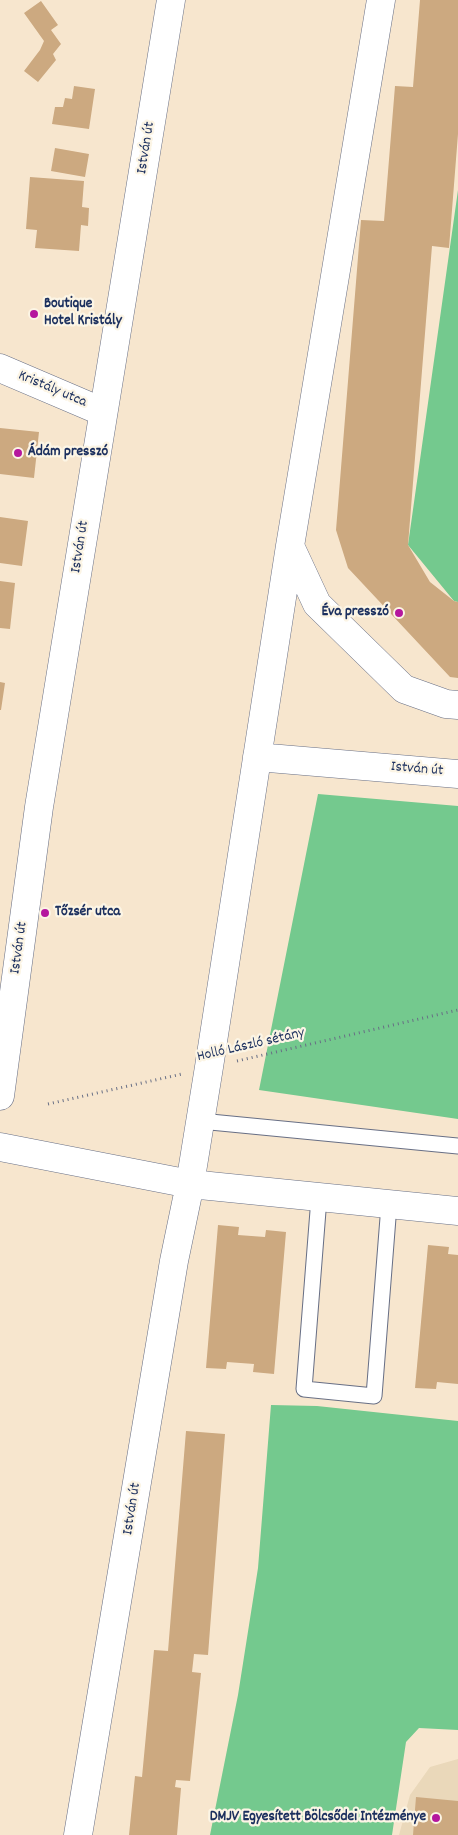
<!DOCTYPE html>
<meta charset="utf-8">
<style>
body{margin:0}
canvas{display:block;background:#f7e6ce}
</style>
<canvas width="458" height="1835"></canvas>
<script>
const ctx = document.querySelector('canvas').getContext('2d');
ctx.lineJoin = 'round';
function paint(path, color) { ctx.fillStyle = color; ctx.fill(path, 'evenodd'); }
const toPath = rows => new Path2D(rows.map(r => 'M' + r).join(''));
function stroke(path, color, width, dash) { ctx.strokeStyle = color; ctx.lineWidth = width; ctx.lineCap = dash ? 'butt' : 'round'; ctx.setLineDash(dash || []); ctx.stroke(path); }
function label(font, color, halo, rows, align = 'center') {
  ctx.font = font + ' Dekko,sans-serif'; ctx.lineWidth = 4.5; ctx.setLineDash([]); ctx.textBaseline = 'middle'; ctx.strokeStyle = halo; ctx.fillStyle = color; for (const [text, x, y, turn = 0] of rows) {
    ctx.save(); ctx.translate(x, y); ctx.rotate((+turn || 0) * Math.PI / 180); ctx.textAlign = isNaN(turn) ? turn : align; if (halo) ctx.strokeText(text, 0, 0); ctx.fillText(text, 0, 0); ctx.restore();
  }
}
const built = toPath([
 [458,1759,458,1835,399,1835,410,1795,430,1767]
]);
const green = toPath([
 [458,190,458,602,454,601,408,545],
 [318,794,458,806,458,1119,259,1090],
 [271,1405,317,1406,458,1421,458,1730,419,1728,406,1742,392,1835,210,1835,238,1695,258,1568]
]);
const building = toPath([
 [420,0,458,0,458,134,449,248,432,246,408,545,430,582,454,601,458,602,458,678,450,677,348,568,336,530,361,220,384,221,395,86,413,87],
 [41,1,58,25,51,30,61,44,53,54,56,60,38,82,24,71,40,50,44,41,24,13],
 [74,86,95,89,89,129,52,124,55,107,63,107,65,98,72,99],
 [55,148,89,154,85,177,51,171],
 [30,177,84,181,82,207,89,208,88,226,81,225,79,251,35,248,37,230,26,229],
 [0,428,39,432,34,478,0,474],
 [0,517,28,521,22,566,0,563],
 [0,581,15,583,10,629,0,628],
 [0,682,5,683,1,710,0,710],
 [218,1225,239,1227,238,1235,265,1237,266,1230,286,1232,274,1374,253,1372,254,1364,227,1362,226,1369,206,1368],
 [428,1245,449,1247,448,1254,458,1255,458,1384,437,1382,436,1389,415,1388],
 [186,1431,225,1434,208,1655,194,1654,192,1672,201,1673,190,1781,176,1780,175,1787,181,1788,177,1835,129,1835,135,1776,142,1777,154,1650,168,1651],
 [416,1797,458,1801,458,1835,413,1835]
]);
const path = toPath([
 [237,1061,458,1010],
 [48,1104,182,1074]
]);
const service = toPath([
 [200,1121,458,1146],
 [319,1198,304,1389,374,1396,389,1205]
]);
const minor = toPath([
 [0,368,103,412],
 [290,546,317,604,404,689,446,704,458,705],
 [257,757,458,774],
 [0,1147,190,1184,458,1211],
 [78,1835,174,1261,190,1184,209,1067,290,546,381,0]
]);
const tertiary = toPath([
 [0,1096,39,807,171,0]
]);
const markers = [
 [34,314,5,"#b5179e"],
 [18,453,5,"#b5179e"],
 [399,613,5,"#b5179e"],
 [45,913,5,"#b5179e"],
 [436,1818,5,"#b5179e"]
];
const streetNames = [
 ["István út",147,148,-81],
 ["Kristály utca",52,390,23],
 ["István út",81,547,-81],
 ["István út",417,770,5],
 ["István út",20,948,-82],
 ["Holló László sétány",251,1046,-13],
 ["István út",133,1509,-81]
];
const poiNames = [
 ["Boutique",44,305],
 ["Hotel Kristály",44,322],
 ["Ádám presszó",28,453],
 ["Éva presszó",389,613,"right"],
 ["Tőzsér utca",55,913],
 ["DMJV Egyesített Bölcsődei Intézménye",426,1818,"right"]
];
paint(built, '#ead8ba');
paint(green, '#74c98e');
paint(building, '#cca980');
stroke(service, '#686f85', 17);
stroke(minor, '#686f85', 29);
stroke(tertiary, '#686f85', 29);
stroke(path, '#686f85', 3, [1, 4]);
stroke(service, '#fff', 15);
stroke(minor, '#fff', 28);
stroke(tertiary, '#fff', 28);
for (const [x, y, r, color] of markers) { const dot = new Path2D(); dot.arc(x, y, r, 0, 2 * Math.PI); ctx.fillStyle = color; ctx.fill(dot); stroke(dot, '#fcf5e5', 2); }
label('15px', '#1b2f5e', '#fcf5e5', streetNames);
label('bold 15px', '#1b2f5e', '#fcf5e5', poiNames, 'left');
</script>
